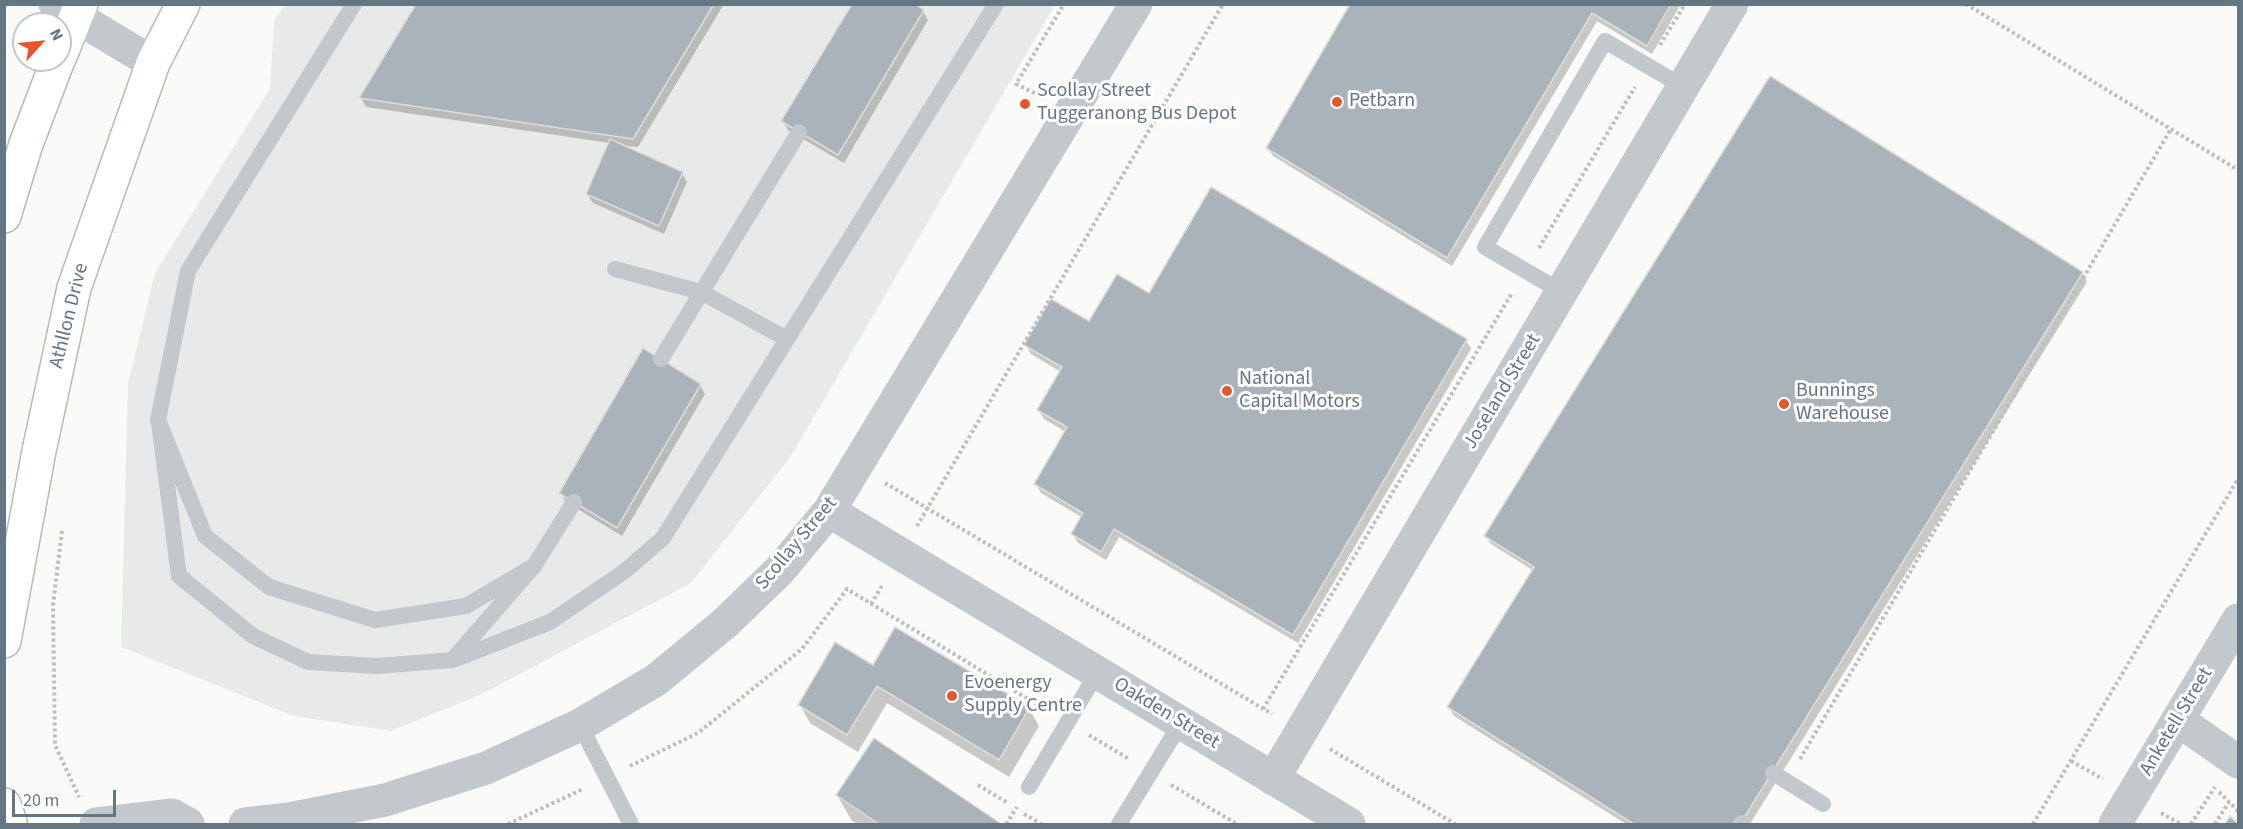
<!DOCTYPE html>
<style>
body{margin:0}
#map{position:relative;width:2243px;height:829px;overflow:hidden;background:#fafaf8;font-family:"Source Sans 3",sans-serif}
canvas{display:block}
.frame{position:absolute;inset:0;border:6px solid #657683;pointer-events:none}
.north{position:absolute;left:12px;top:12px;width:60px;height:60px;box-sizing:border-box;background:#fff;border:2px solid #c1c8cd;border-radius:50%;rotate:63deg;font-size:16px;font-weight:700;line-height:24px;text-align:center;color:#657683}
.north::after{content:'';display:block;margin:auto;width:21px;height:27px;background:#e4572e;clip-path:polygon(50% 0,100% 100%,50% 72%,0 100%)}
.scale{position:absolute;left:12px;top:790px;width:104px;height:27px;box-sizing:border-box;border:3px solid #657683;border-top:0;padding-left:8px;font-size:18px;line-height:21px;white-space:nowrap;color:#657683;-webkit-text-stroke:4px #fff;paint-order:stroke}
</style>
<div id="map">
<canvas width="2243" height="829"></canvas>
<div class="frame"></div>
<div class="north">N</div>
<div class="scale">20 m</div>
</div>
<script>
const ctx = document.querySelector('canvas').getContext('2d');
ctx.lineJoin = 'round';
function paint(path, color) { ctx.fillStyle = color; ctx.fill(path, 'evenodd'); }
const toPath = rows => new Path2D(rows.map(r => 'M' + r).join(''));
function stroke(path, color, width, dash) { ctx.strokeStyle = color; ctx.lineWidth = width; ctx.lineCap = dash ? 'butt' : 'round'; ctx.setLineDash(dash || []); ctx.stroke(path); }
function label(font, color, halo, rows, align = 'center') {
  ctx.font = font + ' "Source Sans 3",sans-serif'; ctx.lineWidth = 6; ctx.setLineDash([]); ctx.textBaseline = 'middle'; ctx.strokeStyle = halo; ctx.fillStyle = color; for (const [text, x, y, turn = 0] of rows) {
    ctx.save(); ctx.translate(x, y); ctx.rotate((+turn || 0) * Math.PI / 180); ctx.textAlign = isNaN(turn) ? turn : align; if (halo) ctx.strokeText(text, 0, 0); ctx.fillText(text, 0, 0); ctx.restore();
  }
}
const built = toPath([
 [284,5,1055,5,791,456,691,583,482,694,391,731,294,716,121,647,128,384,155,273,270,89,274,21]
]);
const shadow = toPath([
 [417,4,724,4,638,147,620,145,682,173,687,182,664,234,593,203,587,194,610,143,366,107,361,98],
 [1352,4,1681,4,1652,54,1597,21,1452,266,1273,156,1268,148],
 [923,11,928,20,844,163,788,130,783,121],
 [2082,273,2087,282,1750,824,1626,824,1454,716,1449,707,1534,571,1491,544,1486,536],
 [1149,295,1466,341,1471,349,1298,643,1119,537,1106,560,1078,543,1073,534,1083,518,1041,493,1036,484,1066,432,1044,419,1039,410,1061,372,1031,354,1026,345,1090,323],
 [700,385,705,394,622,536,566,502,561,493],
 [873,667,1029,708,1039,726,1009,777,887,703,858,752,810,723,800,705],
 [874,740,998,824,858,824,852,821,837,795]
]);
const building = toPath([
 [416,4,714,4,633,139,359,98,416,4],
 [852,4,915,4,924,10,838,155,781,121,852,4],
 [1350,4,1671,4,1647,46,1592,13,1447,258,1266,148,1350,4],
 [1770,76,2083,272,1740,824,1634,824,1447,707,1534,567,1484,536,1770,76],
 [610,139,683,172,659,226,586,194,610,139],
 [1211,187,1467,339,1293,635,1114,529,1101,552,1071,534,1083,513,1034,484,1067,427,1037,410,1062,367,1024,345,1051,299,1089,321,1117,274,1149,293,1211,187],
 [643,348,701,384,617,528,559,493,643,348],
 [895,627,1030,707,999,760,877,686,847,735,798,705,835,642,873,665,895,627],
 [874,738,1000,823,999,824,879,824,836,795,874,738],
 [2230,816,2238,824,2225,824,2230,816]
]);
const path = toPath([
 [1966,4,2238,170],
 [1660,45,1685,4],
 [1040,96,1016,84,1064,4],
 [1539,248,1635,87],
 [885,483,1272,714],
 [917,526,1223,4],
 [62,531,53,605,55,745,79,797],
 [871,604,883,584],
 [1263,709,1512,293],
 [1089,735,1129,759],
 [1330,749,1455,824],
 [1800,759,2171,129],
 [2071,761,2103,779],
 [630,766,698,733,802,649,847,589,1046,710],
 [978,785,1008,803],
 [1171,785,1237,824],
 [2219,792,2238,811],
 [2161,813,2181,824],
 [1024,814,1041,824],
 [508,824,583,789],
 [1006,824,1017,807],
 [2033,824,2238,479],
 [2191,824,2215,787],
 [2215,824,2229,802]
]);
const service = toPath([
 [354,4,188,271,158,420,205,536,269,587,375,620,466,606,534,566],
 [615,269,701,292,787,339],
 [1562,292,1485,247,1605,41,1684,87],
 [661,359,799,132],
 [159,423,179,576,253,636,308,662,377,666,453,660,550,622,625,571,663,538,996,4],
 [454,658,534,566,574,502],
 [580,725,631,824],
 [1773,773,1823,804],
 [1029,787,1097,673],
 [1741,823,1743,824],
 [1119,824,1181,723]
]);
const minor = toPath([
 [55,4,153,63],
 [829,511,1349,824],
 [2178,720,2238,762],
 [1273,779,1732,4],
 [96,824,172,815,188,824],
 [245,824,289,819,385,800,486,768,580,725,656,680,725,623,780,570,829,511,1136,4]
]);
const tertiary = toPath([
 [2115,824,2238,620]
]);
const primary = toPath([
 [60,56,81,4],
 [4,216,26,144,58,60],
 [4,641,39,451,74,288,153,63,183,4],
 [4,805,10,822]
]);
const markers = [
 [1337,102,6,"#e4572e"],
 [1025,104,6,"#e4572e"],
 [1227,391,6,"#e4572e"],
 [1784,404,6,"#e4572e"],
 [952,696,6,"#e4572e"]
];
const poiNames = [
 ["Scollay Street",1037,92],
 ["Tuggeranong Bus Depot",1037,115],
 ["Petbarn",1349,102],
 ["National",1239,380],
 ["Capital Motors",1239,403],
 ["Bunnings",1796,392],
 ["Warehouse",1796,415],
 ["Evoenergy",964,684],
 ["Supply Centre",964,707]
];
const streetNames = [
 ["Athllon Drive",70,316,-76],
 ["Joseland Street",1503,392,-59],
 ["Scollay Street",797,544,-50],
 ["Oakden Street",1166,714,31],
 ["Anketell Street",2177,722,-59]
];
paint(built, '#e8e9e9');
paint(shadow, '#0003');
paint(building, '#aab3b9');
stroke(building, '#dcdcda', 1.5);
stroke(primary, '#b5babe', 36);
stroke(path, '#bbbfc2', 4, [3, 3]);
stroke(service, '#c3c8cc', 16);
stroke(minor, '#c3c8cc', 33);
stroke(tertiary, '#c3c8cc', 33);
stroke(primary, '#fff', 33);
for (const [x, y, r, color] of markers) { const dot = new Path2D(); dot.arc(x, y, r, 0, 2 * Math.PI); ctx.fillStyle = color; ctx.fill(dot); stroke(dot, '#fff', 2); }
label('20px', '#657683', '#fff', poiNames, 'left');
label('20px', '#657683', '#fff', streetNames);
</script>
